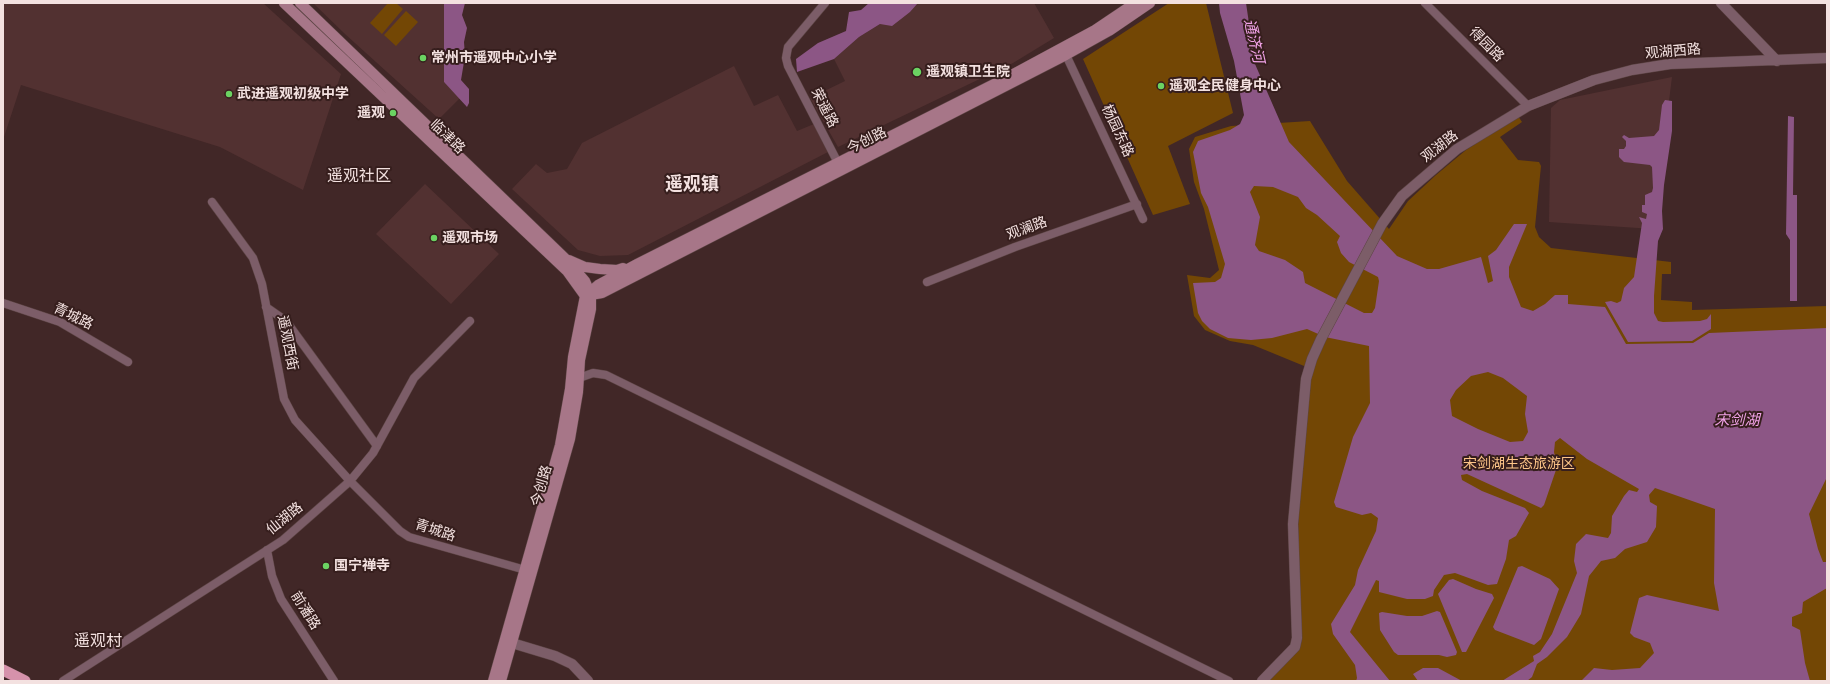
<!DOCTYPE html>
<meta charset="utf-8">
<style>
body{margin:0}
#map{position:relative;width:1830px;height:684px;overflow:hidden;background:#412727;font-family:"DejaVu Sans",sans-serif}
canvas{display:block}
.frame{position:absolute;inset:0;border:4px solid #f3e1e0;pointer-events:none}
</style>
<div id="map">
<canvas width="1830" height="684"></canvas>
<div class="frame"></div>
</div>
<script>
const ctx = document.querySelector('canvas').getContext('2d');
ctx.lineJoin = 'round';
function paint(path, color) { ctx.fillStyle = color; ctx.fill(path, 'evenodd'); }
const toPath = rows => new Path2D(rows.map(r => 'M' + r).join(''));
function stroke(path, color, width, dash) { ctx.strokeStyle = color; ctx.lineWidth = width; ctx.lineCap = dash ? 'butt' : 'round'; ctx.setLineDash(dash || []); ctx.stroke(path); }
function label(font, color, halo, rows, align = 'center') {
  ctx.font = font + ' "DejaVu Sans","Noto Sans SC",sans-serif'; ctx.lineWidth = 4; ctx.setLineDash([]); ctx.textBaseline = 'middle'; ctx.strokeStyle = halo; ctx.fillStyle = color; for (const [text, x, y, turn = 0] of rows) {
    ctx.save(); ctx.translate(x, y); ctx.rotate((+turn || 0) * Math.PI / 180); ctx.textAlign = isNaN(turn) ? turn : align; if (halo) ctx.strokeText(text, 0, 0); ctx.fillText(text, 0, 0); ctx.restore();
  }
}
const built = toPath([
 [3,3,263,3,341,74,303,190,220,147,21,85,3,140],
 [313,3,444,3,444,82,460,98,439,119,345,34],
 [918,3,1034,3,1054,38,1013,63,838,147,810,98,845,81,834,59,859,37,880,24,910,12],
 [734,66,754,106,778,95,797,131,814,124,828,152,628,255,600,256,578,250,512,189,536,164,547,173,567,169,582,143],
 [1672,77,1653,229,1549,222,1551,108,1560,100],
 [425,184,499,254,451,304,376,234]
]);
const green = toPath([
 [388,3,396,3,403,9,382,34,370,23],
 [1169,3,1206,3,1233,113,1168,146,1190,204,1153,215,1083,59],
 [406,11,418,22,396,46,384,35],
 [1518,116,1522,122,1500,137,1518,160,1539,162,1541,166,1535,227,1539,237,1551,248,1671,262,1671,274,1662,274,1661,300,1692,302,1692,310,1827,306,1827,681,1268,681,1299,649,1298,525,1309,368,1253,345,1230,341,1205,330,1194,316,1187,275,1210,278,1219,270,1204,209,1194,182,1189,149,1195,137,1231,126,1310,121,1347,181,1389,229,1408,201,1436,175,1466,150]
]);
const water = toPath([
 [444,3,465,3,462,15,467,28,464,42,465,56,461,80,469,89,469,103,467,107,444,82],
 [869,3,918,3,910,12,892,26,880,24,859,37,834,59,797,72,796,59,818,43,846,31,849,12,861,10],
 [1219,3,1246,3,1255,64,1289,142,1397,256,1427,269,1439,269,1481,257,1488,283,1493,281,1488,256,1496,250,1514,224,1527,224,1509,267,1509,277,1521,307,1533,311,1545,304,1555,295,1568,295,1568,304,1605,307,1626,344,1693,343,1709,333,1827,328,1827,477,1809,514,1818,549,1823,562,1827,562,1827,588,1803,602,1802,613,1792,617,1792,626,1800,630,1805,663,1810,681,1581,681,1594,668,1612,670,1640,668,1654,653,1650,643,1634,637,1630,633,1639,598,1647,595,1719,611,1714,583,1715,509,1655,488,1649,495,1650,502,1657,506,1656,527,1647,542,1625,549,1615,558,1601,561,1589,576,1581,614,1567,637,1547,657,1537,664,1532,677,1527,681,1502,681,1534,661,1533,656,1540,652,1552,634,1577,573,1574,561,1576,544,1586,534,1608,538,1611,533,1612,516,1624,496,1629,490,1637,492,1639,489,1587,459,1560,438,1555,442,1554,452,1557,467,1544,505,1541,508,1467,474,1461,475,1462,480,1482,491,1525,508,1529,513,1516,536,1509,540,1506,559,1497,584,1488,585,1455,573,1444,575,1434,590,1433,596,1425,599,1407,599,1379,592,1379,581,1376,580,1350,632,1390,681,1356,681,1357,678,1355,665,1333,634,1331,624,1355,585,1358,570,1376,531,1378,518,1371,513,1362,515,1336,507,1334,502,1353,437,1370,403,1369,346,1325,337,1307,329,1272,338,1251,340,1228,338,1210,329,1202,321,1198,313,1193,283,1215,282,1221,278,1225,264,1208,207,1201,193,1193,152,1198,141,1230,130,1240,124,1244,115,1234,61,1220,13],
 [1254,186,1273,187,1298,197,1306,208,1317,215,1340,236,1337,242,1341,253,1349,262,1378,277,1379,281,1375,308,1372,313,1364,313,1305,283,1303,272,1285,260,1259,251,1255,245,1260,217,1250,192],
 [1488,372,1503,378,1527,396,1525,414,1528,432,1523,441,1510,442,1478,429,1452,416,1450,400,1456,390,1471,376],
 [1665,100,1672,101,1672,131,1664,185,1662,211,1663,229,1658,241,1654,296,1654,313,1658,321,1663,322,1700,321,1707,319,1711,314,1711,329,1692,341,1628,342,1605,302,1611,301,1617,303,1621,301,1624,288,1634,277,1642,223,1639,217,1646,219,1647,214,1642,212,1642,205,1645,205,1645,195,1652,192,1653,188,1652,167,1650,165,1624,162,1619,157,1619,149,1624,149,1626,146,1626,141,1622,137,1624,135,1629,138,1654,136,1659,130,1662,105],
 [1788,116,1794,117,1793,195,1797,195,1797,301,1790,301,1790,240,1786,234],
 [1522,566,1550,579,1559,589,1541,639,1534,645,1495,630,1493,627,1518,567],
 [1453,579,1476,589,1492,594,1494,598,1466,652,1462,652,1438,594,1449,580],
 [1437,611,1440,612,1457,652,1456,655,1447,657,1439,655,1398,655,1394,652,1380,630,1379,613,1382,612,1407,616,1422,616],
 [1423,668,1438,668,1462,681,1418,681,1413,674]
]);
const minor = toPath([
 [825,3,788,47,786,58,788,66,837,161],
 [1425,3,1528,106],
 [1066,55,1143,219],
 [212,202,253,258,262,284,284,399,295,420,350,481,400,531,409,537,529,571],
 [927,282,1015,247,1137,204],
 [3,303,60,322,128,362],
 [266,307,286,321,377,446],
 [579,378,593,373,606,375,1229,681],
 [267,550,272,576,281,599,334,681],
 [63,681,283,540,350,481,373,453,414,378,470,321]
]);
const tertiary = toPath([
 [1721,3,1777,61],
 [512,643,555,656,572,664,588,681],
 [1262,681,1295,647,1297,638,1293,524,1306,379,1312,359,1321,339,1382,224,1402,196,1457,149,1477,137,1528,106,1594,80,1632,70,1670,64,1827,58]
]);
const secondary = toPath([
 [284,3,567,271,585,296],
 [300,3,567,260,585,281,591,295,591,309,580,360,578,392,570,439,501,681],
 [569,260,585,267,600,269,617,270,623,268],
 [585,296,602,293,1066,55,1109,31,1150,3],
 [493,681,560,445,570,389,573,357,585,296,598,285,637,264,1006,78,1095,30,1135,3]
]);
const trunk = toPath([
 [3,670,25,681]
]);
const markers = [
 [423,58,4,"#6bd362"],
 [917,72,5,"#6bd362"],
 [1161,86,4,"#6bd362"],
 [229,94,4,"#6bd362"],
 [393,113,4,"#6bd362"],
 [434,238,4,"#6bd362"],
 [326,566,4,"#6bd362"]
];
const streetNames = [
 ["得园路",1486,45,45],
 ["观湖西路",1673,52,-5],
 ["荣遥路",824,108,63],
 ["杨园东路",1117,131,65],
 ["临津路",447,137,44],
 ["今创路",867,141,-26],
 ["观湖路",1440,147,-38],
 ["观澜路",1027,229,-20],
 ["青城路",73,317,26],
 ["遥观西街",287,343,79],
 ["今创路",542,486,-74],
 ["仙湖路",285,519,-39],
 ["青城路",435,531,18],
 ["前潘路",305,611,58]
];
const poiNames = [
 ["常州市遥观中心小学",431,58],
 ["遥观镇卫生院",926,72],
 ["遥观全民健身中心",1169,86],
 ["武进遥观初级中学",237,94],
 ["遥观",385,113,"right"],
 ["遥观市场",442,238],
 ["国宁禅寺",334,566]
];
const parkNames = [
 ["宋剑湖生态旅游区",1519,464]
];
const waterNames = [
 ["通济河",1253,41,77],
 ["宋剑湖",1737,421]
];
const quarterNames = [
 ["遥观社区",359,177],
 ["遥观村",98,642]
];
const districtNames = [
 ["遥观镇",692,185]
];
paint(built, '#523131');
paint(green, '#734705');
paint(water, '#8c5685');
stroke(minor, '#5d4545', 9);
stroke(tertiary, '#5d4545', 11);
stroke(secondary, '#5d4545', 11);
stroke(trunk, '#5d4545', 12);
stroke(minor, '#7c5d68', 8);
stroke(tertiary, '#7c5d68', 10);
stroke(secondary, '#a77688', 10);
stroke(trunk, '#d692ab', 11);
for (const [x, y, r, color] of markers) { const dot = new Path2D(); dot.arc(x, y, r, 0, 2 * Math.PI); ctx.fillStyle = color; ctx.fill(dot); stroke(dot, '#361e1d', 1.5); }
label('14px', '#f3e1e0', '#361e1d', streetNames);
label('bold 14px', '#f3e1e0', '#361e1d', poiNames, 'left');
label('14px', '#fec689', '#361e1d', parkNames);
label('italic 15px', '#f0a2e6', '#361e1d', waterNames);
label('16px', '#f3e1e0', '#361e1d', quarterNames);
label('bold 18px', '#f3e1e0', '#361e1d', districtNames);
</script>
